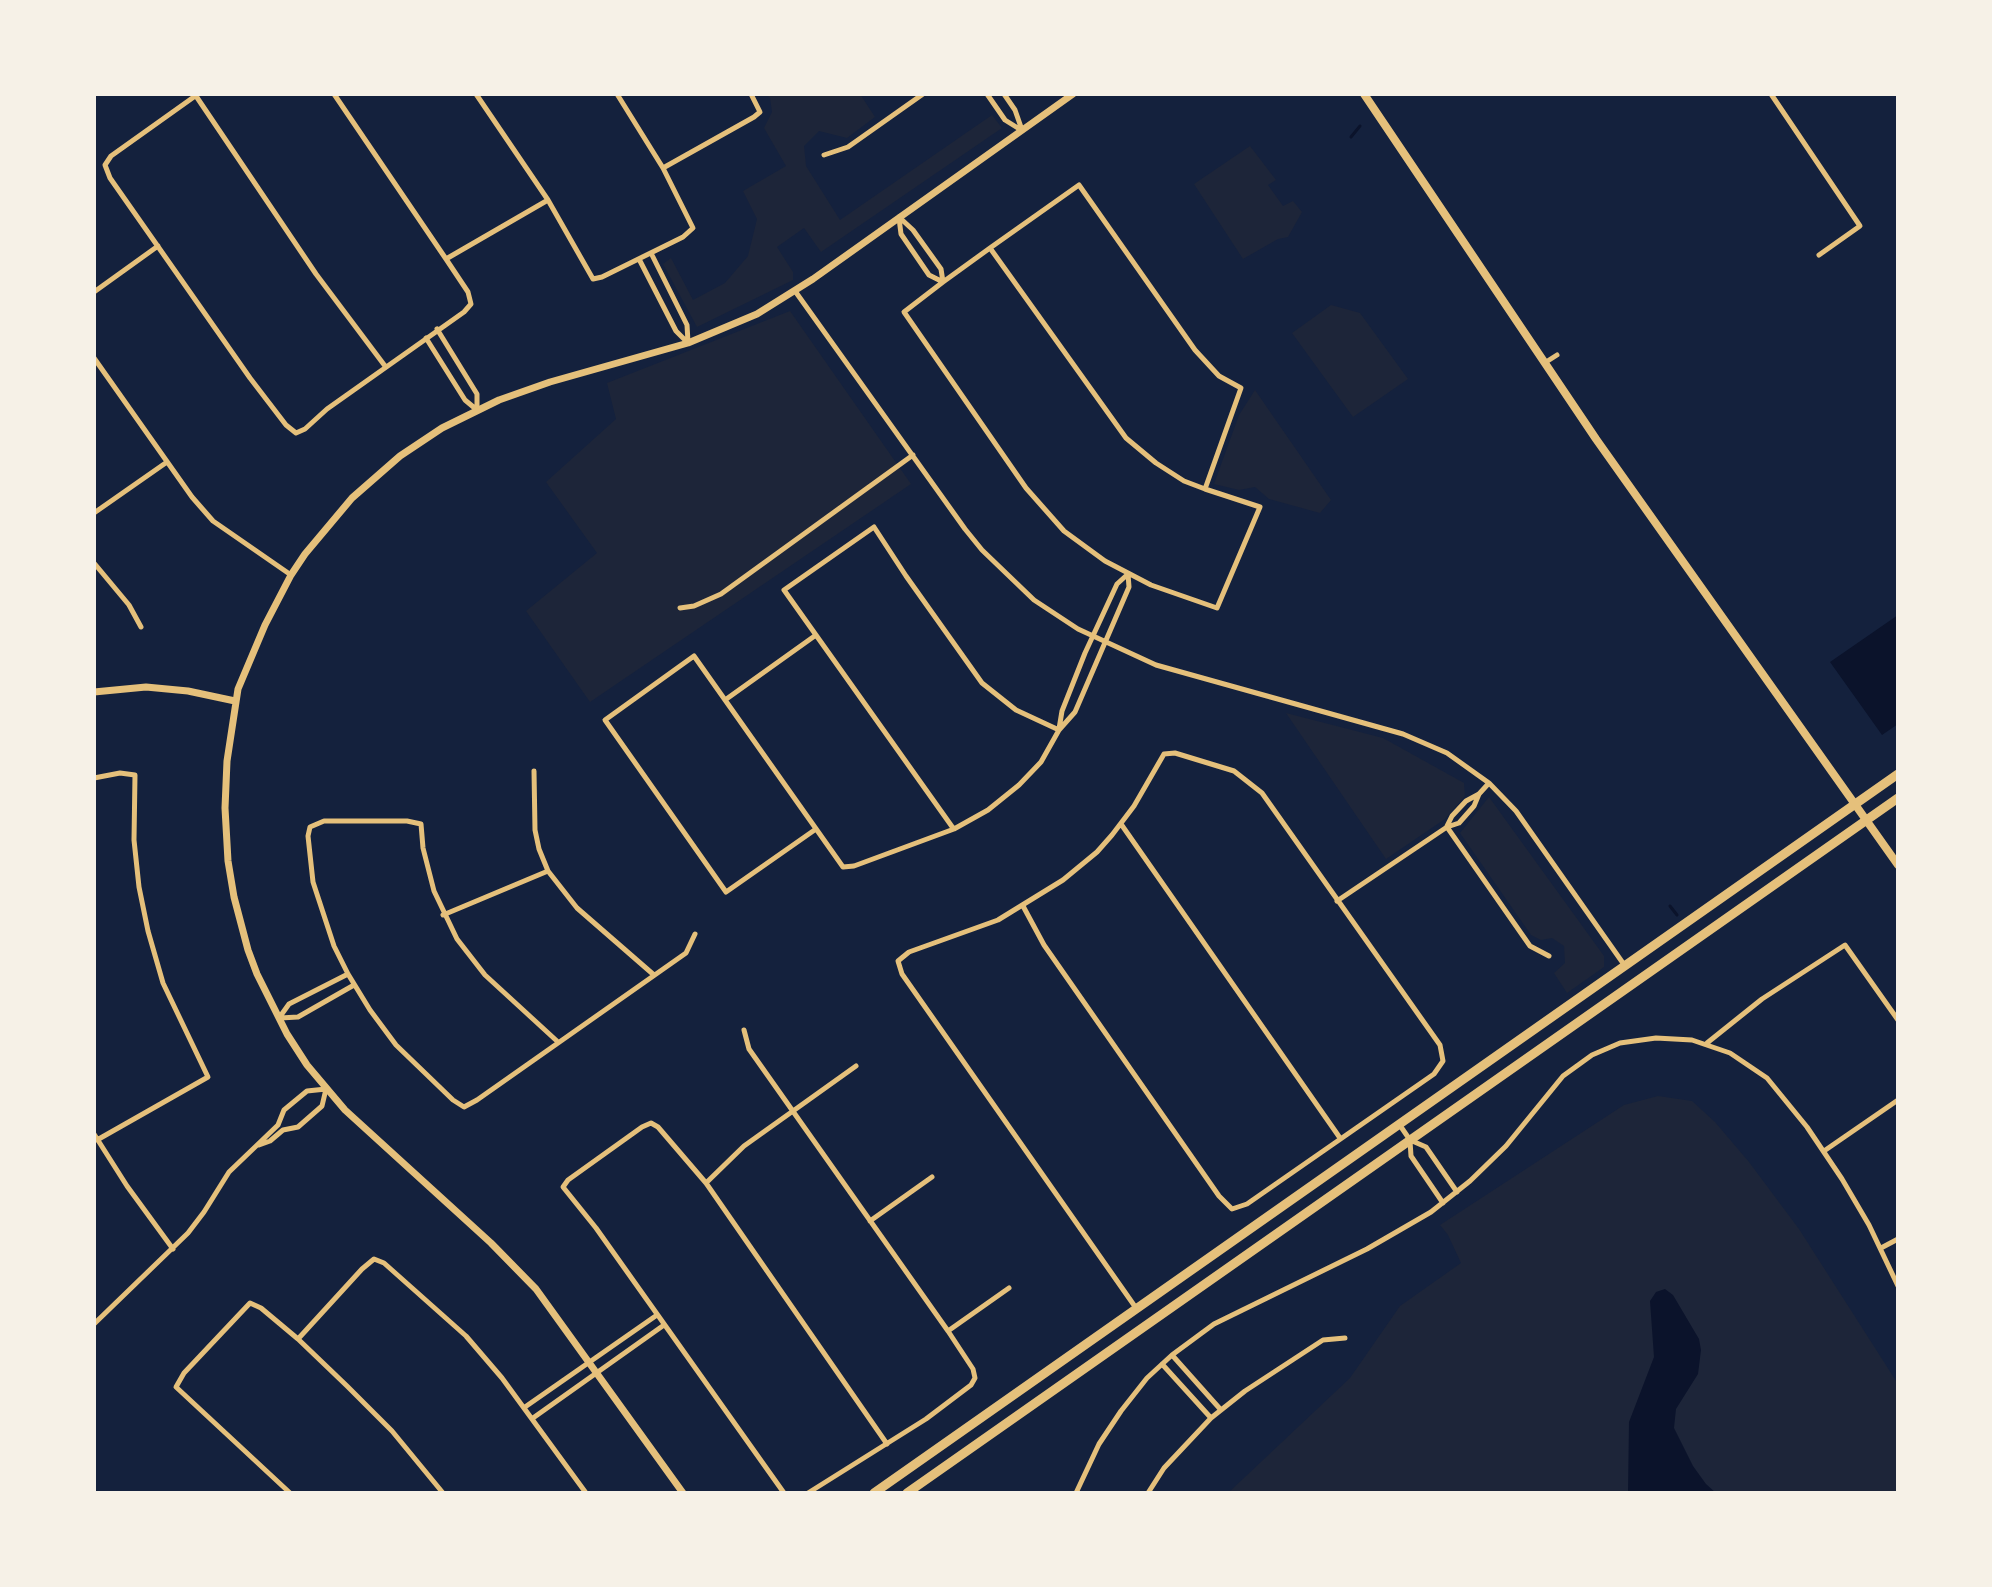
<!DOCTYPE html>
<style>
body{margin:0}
#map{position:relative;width:1992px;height:1587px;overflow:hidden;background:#14213d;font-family:Helvetica,sans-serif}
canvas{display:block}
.frame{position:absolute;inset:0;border:96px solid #f6f1e7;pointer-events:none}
</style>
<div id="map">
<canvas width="1992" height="1587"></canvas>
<div class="frame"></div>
</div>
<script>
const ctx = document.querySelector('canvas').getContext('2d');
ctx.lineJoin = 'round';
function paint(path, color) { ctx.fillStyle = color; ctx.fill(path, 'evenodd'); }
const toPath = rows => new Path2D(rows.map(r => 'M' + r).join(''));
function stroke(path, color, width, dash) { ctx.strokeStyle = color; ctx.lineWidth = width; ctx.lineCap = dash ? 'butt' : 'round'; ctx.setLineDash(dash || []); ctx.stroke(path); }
const green = toPath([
 [766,94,860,94,875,117,847,138,819,131,804,146,806,166,840,220,992,115,1002,128,821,252,804,228,777,247,793,272,793,280,697,327,663,264,671,258,693,300,725,283,748,256,757,219,743,191,786,166,764,128,772,112,770,98],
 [1250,146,1276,180,1268,185,1283,206,1293,201,1302,212,1288,237,1278,239,1243,259,1194,184],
 [1331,305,1360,313,1408,379,1353,417,1292,333],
 [790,311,911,484,590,702,526,611,597,553,546,482,616,419,607,383],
 [1255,390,1331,500,1320,513,1269,499,1255,487,1239,490,1214,484,1239,415],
 [1286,713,1383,738,1464,783,1465,796,1445,819,1386,859],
 [1489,797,1604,956,1604,967,1567,993,1554,973,1565,963,1564,946,1552,938,1541,940,1531,935,1460,833],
 [1658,1096,1692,1101,1715,1122,1749,1162,1799,1229,1898,1384,1898,1493,1228,1493,1350,1378,1400,1306,1461,1263,1448,1235,1440,1225,1624,1105]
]);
const water = toPath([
 [1898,615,1898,724,1882,735,1830,662],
 [1665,1289,1673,1295,1699,1339,1701,1350,1698,1374,1676,1409,1674,1428,1693,1466,1706,1484,1716,1493,1628,1493,1629,1422,1654,1357,1650,1301,1656,1292]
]);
const stream = toPath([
 [1351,137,1360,126],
 [1670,906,1677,915]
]);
const minor = toPath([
 [198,94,111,156,105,165,110,178,250,378,286,425,296,433,305,429,327,409,464,312,471,304,468,292,446,259,334,94],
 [476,94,548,200,593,279,602,277,683,237,693,228,663,168,617,94],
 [987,94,1005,120,1021,130],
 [1004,94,1015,110,1022,130],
 [1771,94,1860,226,1819,255],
 [196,96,316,274,385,366],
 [824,155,848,147,923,94],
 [663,168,754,117,760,112,751,94],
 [899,217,913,230,941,269,943,282],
 [899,218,901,234,929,275,943,282],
 [990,248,1126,438,1156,463,1184,481,1205,489,1260,507,1217,608,1151,585,1105,561,1064,531,1026,488,904,312,943,282,990,248,1079,185,1195,350,1219,376,1241,388,1205,489],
 [651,253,687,325,688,342],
 [446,259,548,200],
 [639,259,676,331,688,343],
 [795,291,965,529,982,550,1034,600,1078,629,1156,665,1403,734,1447,753,1489,783,1516,811,1625,966],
 [94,292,158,246],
 [437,329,477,394,477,410],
 [426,338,465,400,477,410],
 [94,358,192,497,213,521,291,575],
 [1546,362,1557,355],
 [94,513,167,462],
 [94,563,129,605,141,627],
 [680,608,694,606,721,594,913,455],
 [725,700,816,635],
 [1059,729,1062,711,1085,653,1117,584,1128,574],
 [534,771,535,830,539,849,548,871,577,908,654,975],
 [94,778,120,773,135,775,134,840,139,887,148,931,163,983,208,1077,97,1140],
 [1121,824,1340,1138],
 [1447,826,1452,816,1466,801,1479,794,1489,783],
 [1447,827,1530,946,1549,956],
 [953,828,784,590,874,527,906,576,982,683,1016,710,1059,730],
 [816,829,726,892,605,720,694,656,843,867,854,866,954,829,988,810,1019,785,1041,762,1059,730,1075,712,1129,587,1128,574],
 [1337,901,1447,827,1459,823,1474,806,1479,794],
 [1023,906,1044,945,1219,1196,1232,1209,1247,1204,1434,1074,1443,1061,1440,1045,1262,793,1234,771,1175,753,1164,754,1134,806,1112,835,1097,852,1063,880,998,920,909,952,898,961,902,974,1136,1308],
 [443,915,548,871],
 [279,1018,289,1004,348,974],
 [280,1018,298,1017,354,985],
 [744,1030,749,1049,948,1331,973,1369,975,1378,971,1385,926,1419,808,1493],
 [558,1042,485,975,457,939,434,891,423,848,421,824,407,821,324,821,310,827,308,836,313,882,334,946,348,974,370,1010,396,1045,453,1100,464,1107,477,1100,686,953,695,934],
 [1707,1043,1762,999,1845,945,1898,1020],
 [1399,1124,1410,1140,1426,1147,1457,1192],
 [94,1134,127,1186,173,1249],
 [1410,1141,1411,1156,1443,1203],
 [1824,1151,1898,1100],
 [706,1183,744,1146,856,1066],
 [870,1221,932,1177],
 [1881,1248,1898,1239],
 [94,1324,188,1233,204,1212,229,1172,278,1125,284,1110,307,1091,326,1089,322,1106,298,1127,283,1130,270,1141,259,1145],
 [948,1331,1009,1288],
 [298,1339,362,1269,374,1259,384,1263,466,1336,502,1378,586,1493],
 [1172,1355,1221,1410],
 [1162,1364,1211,1418],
 [525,1407,657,1315],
 [533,1418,664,1325],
 [290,1493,176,1387,184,1373,250,1303,261,1308,298,1339,347,1386,392,1431,443,1493],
 [784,1493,596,1228,563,1187,568,1180,642,1127,651,1123,658,1127,706,1183,887,1444],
 [1076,1493,1099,1444,1121,1411,1147,1378,1172,1355,1214,1324,1367,1249,1431,1212,1470,1181,1506,1146,1563,1076,1592,1055,1620,1043,1656,1038,1692,1040,1730,1053,1767,1078,1807,1127,1842,1179,1869,1225,1898,1286],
 [1148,1493,1164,1468,1211,1418,1245,1391,1323,1340,1345,1338]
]);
const tertiary = toPath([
 [94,692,146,687,188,691,235,701],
 [683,1493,536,1289,491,1243,345,1110,307,1065,287,1034,257,974,248,950,234,897,228,861,225,808,227,761,238,689,265,625,291,575,305,554,352,498,400,456,442,428,499,400,550,382,688,343,757,314,813,279,1073,94]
]);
const secondary = toPath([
 [1364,94,1596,439,1898,865]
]);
const primary = toPath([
 [874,1493,1898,774],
 [907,1493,1898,798]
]);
paint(green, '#1d2539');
paint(water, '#0b132b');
stroke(stream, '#0b132b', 3);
stroke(minor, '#e5c07b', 5);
stroke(tertiary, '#e5c07b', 7);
stroke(secondary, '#e5c07b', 8);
stroke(primary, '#e5c07b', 9);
</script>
